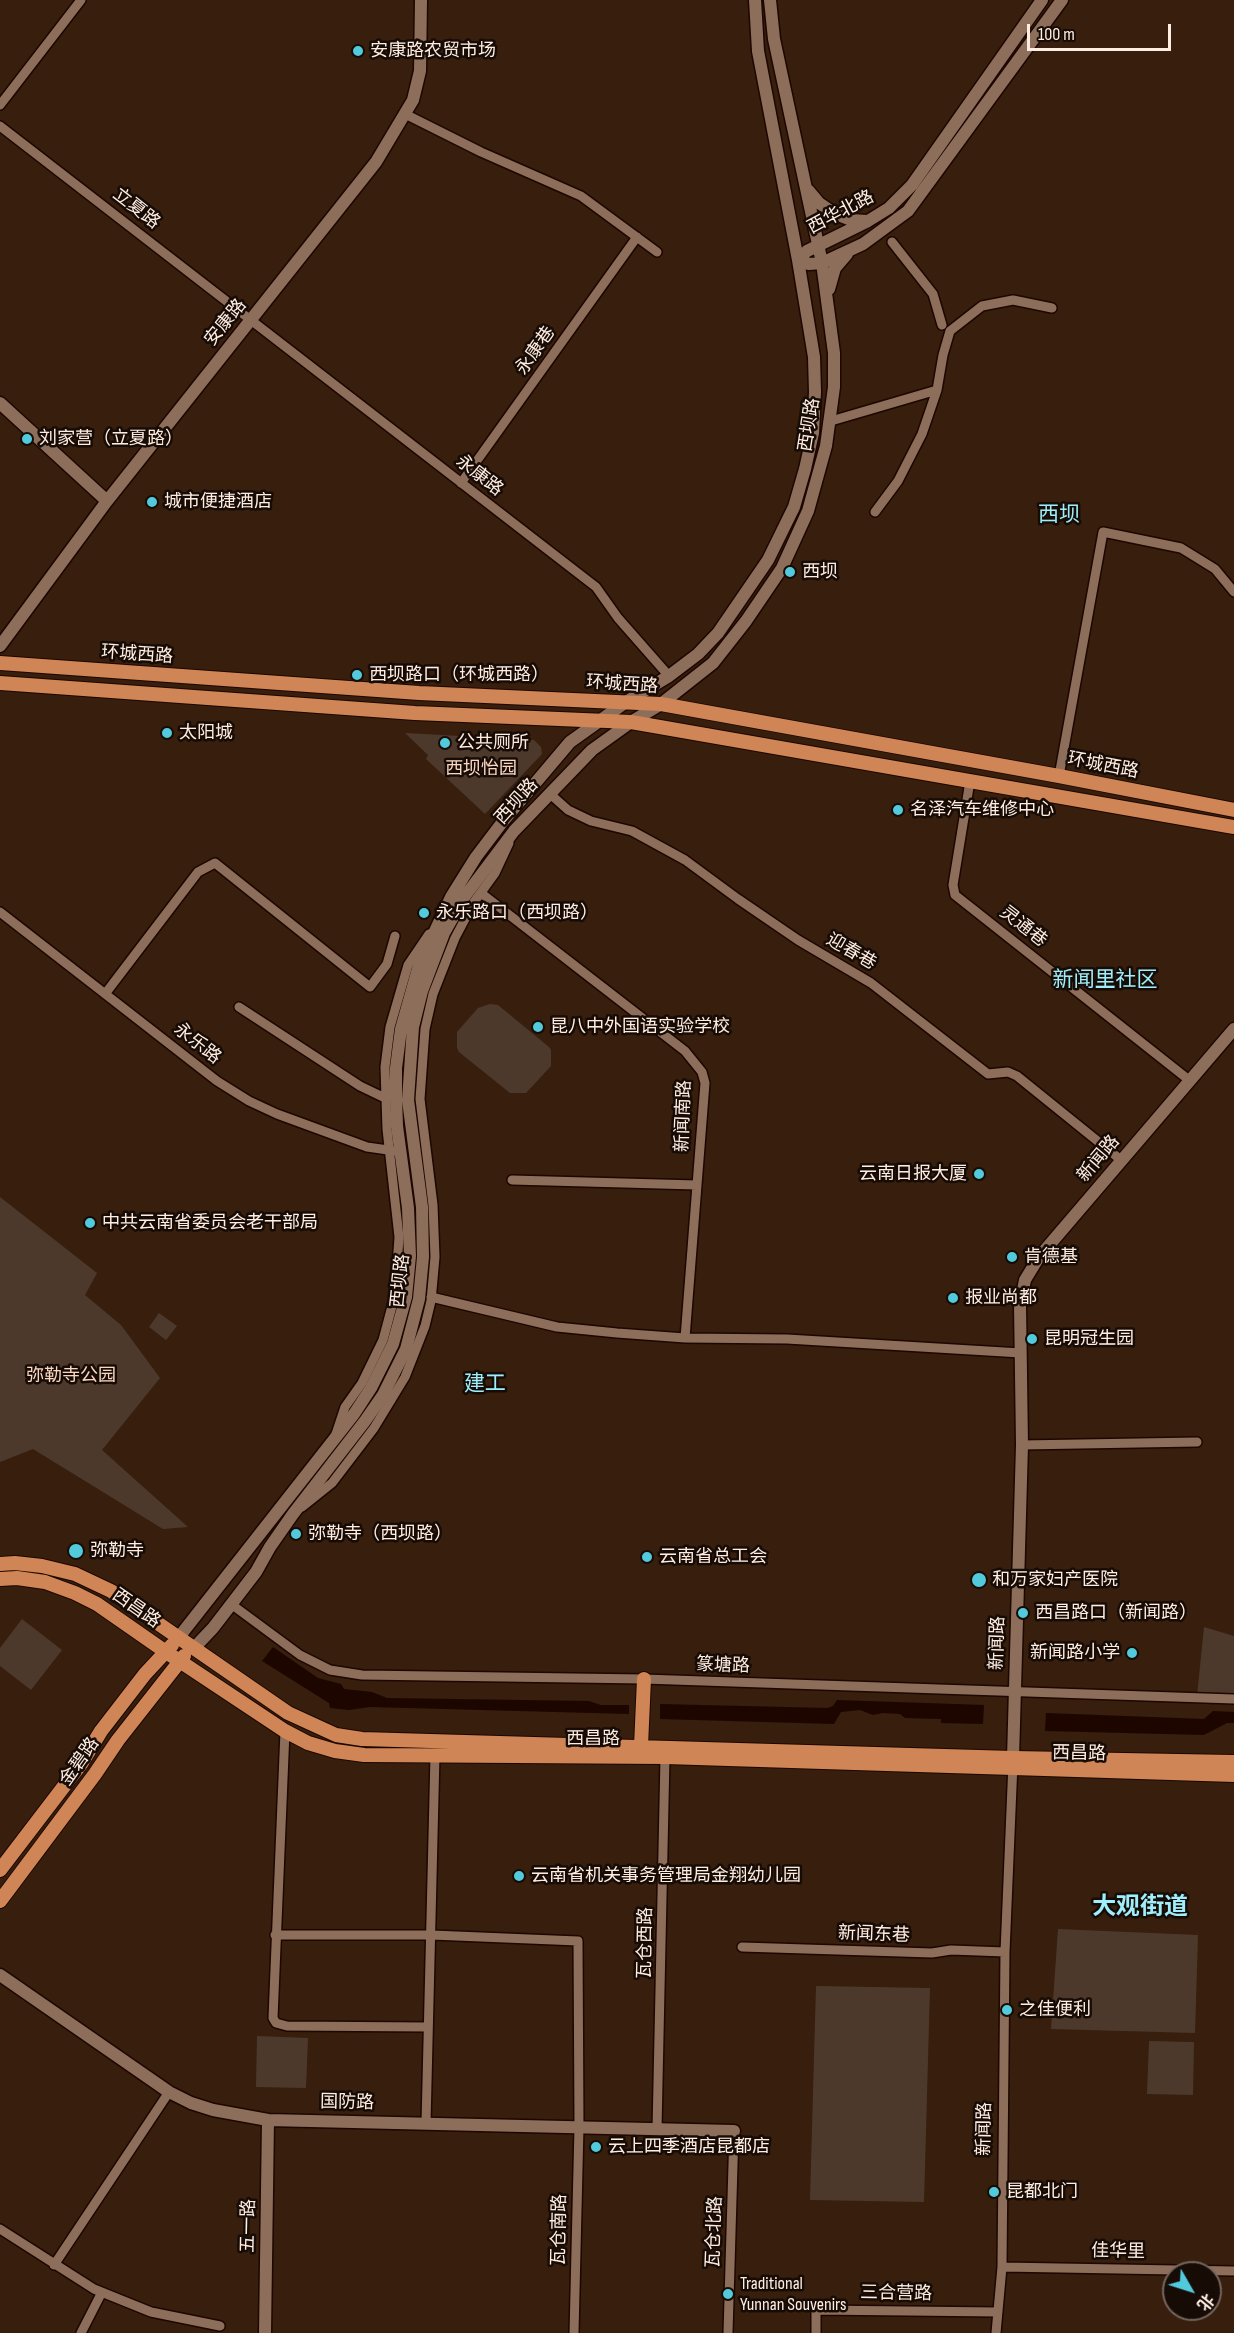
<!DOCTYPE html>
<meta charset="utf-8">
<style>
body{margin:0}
#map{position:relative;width:1234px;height:2333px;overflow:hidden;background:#371e0d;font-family:"Sofia Sans Condensed","Noto Sans SC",sans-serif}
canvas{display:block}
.north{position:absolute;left:1162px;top:2261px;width:60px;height:60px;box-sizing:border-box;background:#160b05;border:2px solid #73655d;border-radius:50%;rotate:129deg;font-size:16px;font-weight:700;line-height:24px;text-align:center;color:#ffede2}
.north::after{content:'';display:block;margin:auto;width:21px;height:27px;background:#53cadc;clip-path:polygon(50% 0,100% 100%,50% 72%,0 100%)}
.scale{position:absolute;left:1027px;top:24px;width:144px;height:27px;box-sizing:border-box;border:3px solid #ffede2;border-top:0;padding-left:8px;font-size:18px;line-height:21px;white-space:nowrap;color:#ffede2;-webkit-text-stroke:4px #160b05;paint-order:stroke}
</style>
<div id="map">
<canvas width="1234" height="2333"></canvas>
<div class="north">北</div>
<div class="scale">100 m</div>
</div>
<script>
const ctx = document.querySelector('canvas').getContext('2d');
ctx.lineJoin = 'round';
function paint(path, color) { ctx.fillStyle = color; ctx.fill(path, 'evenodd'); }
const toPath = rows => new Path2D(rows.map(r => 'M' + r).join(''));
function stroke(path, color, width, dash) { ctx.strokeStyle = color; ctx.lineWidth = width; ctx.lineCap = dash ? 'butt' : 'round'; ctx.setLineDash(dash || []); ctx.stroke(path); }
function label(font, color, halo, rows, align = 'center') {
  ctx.font = font + ' "Sofia Sans Condensed","Noto Sans SC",sans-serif'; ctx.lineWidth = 5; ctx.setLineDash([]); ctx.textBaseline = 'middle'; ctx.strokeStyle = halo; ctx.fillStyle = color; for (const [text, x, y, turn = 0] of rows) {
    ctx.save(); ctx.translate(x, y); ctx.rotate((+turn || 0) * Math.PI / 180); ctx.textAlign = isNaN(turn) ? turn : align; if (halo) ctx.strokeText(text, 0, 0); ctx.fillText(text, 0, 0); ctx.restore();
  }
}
const green = toPath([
 [405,733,534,740,541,747,542,754,485,814,426,759,428,755],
 [490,1004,498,1005,549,1047,551,1050,551,1066,526,1093,510,1093,459,1052,457,1048,457,1032,478,1008],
 [0,1197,97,1273,85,1295,121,1325,160,1378,102,1450,188,1527,163,1529,33,1449,0,1462],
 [159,1313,177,1326,166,1340,149,1327],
 [22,1619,62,1650,31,1690,0,1666,0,1648],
 [1204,1627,1234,1636,1234,1697,1197,1696],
 [1058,1929,1198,1935,1195,2033,1051,2029],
 [816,1986,930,1988,924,2202,810,2200],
 [257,2036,308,2038,306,2088,256,2087],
 [1149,2041,1194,2042,1193,2095,1147,2094]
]);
const water = toPath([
 [273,1647,318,1678,341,1684,344,1689,372,1692,387,1698,589,1701,601,1705,629,1705,629,1714,370,1707,349,1710,330,1708,329,1703,262,1661],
 [837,1700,984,1705,983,1724,941,1723,941,1719,905,1718,900,1714,883,1713,873,1715,860,1710,841,1712,834,1724,660,1719,660,1704,827,1708,833,1706],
 [1213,1711,1234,1712,1234,1723,1227,1723,1204,1735,1045,1731,1046,1713,1204,1719]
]);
const street = toPath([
 [0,105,81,0],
 [405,114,481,152,581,196,657,252],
 [0,126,596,587,618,618,669,676],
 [892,242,933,294,942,325],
 [831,421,937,390],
 [461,483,637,237],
 [875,512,898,481,922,434,937,390,943,355,950,331,982,306,1013,300,1052,308],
 [1059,776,1103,532,1181,548,1215,569,1234,592],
 [970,781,953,885,955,895,1189,1080],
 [549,793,568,810,591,821,632,831,685,860,738,899,798,940,871,983,988,1074,1008,1072,1017,1076,1121,1160],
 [481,893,685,1051,702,1072,705,1083,685,1338],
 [0,912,217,1081,249,1101,277,1114,367,1147,395,1151],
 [105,994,198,872,215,863,370,987,387,964,395,936],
 [239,1007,360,1086,385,1098],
 [512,1180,697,1185],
 [431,1297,557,1327,617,1333,685,1338,787,1339,1021,1353],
 [336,1434,345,1407,362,1383,383,1340,395,1295,399,1237,387,1129,385,1067,390,1027,408,965,429,934],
 [1022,1445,1197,1442],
 [302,1507,332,1483,374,1428,405,1377,425,1326,431,1301,435,1257,433,1205,420,1099,425,1029,433,994,455,938,474,902,495,873,509,843],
 [231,1604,300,1655,330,1670,362,1675,644,1679,1234,1699],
 [285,1731,273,2018,276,2023,287,2026,428,2027],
 [275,1935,432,1935,578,1941,579,2127,574,2333],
 [742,1947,932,1953,951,1950,1005,1952],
 [426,2123,435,1755],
 [657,2129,665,1757],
 [0,2229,94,2289,151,2312,220,2326],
 [54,2265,169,2092],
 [1002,2267,1234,2271],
 [81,2333,102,2292],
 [728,2333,734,2131],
 [816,2333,816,2310,998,2312],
 [996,2333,1002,2267,1005,1952,1013,1763]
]);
const secondary = toPath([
 [808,190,819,203,835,214,851,220,867,221],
 [798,260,809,264,822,263,863,244,908,211,1062,0],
 [798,260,807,251,868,221,889,208,912,185,1042,0],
 [829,289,835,268,847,254],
 [0,403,107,501],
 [0,646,107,501,376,162,413,100,420,71,421,0],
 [179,1637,354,1414,371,1388,393,1344,406,1297,410,1256,408,1208,397,1126,396,1098,396,1068,401,1029,419,965,451,897,476,857,504,820,570,742,626,702,669,676,698,654,718,633,768,560,794,507,805,469,813,433,815,392,814,357,798,260,758,51,755,0],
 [195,1647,213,1628,256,1572,270,1547,293,1514,365,1421,383,1395,406,1349,419,1299,423,1257,422,1207,408,1100,413,1027,422,991,444,933,465,896,514,831,592,750,631,722,661,704,713,663,746,621,782,568,808,511,826,446,834,387,834,353,822,263,774,39,770,0],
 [1013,1758,1022,1445,1020,1305,1025,1280,1039,1257,1234,1029],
 [0,1975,169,2092,191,2103,213,2110,268,2120,734,2131],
 [265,2333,268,2120]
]);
const primary = toPath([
 [0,663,419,693,661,704,1059,776,1234,810],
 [0,683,415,713,631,722,1234,827],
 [0,1564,15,1563,42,1566,75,1574,111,1591,288,1713,336,1735,362,1739,1013,1758,1234,1762],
 [0,1579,17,1578,45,1582,75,1593,97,1604,166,1652,285,1731,308,1743,335,1751,364,1755,665,1757,1234,1775],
 [641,1746,644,1679],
 [0,1870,81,1764,101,1731,145,1674,172,1645],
 [0,1901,95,1774,118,1740,184,1656]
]);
const markers = [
 [358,51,6,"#53cadc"],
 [27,439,6,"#53cadc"],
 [152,502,6,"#53cadc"],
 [790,572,6,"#53cadc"],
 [357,675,6,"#53cadc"],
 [167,733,6,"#53cadc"],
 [445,743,6,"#53cadc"],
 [898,810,6,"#53cadc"],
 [424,913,6,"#53cadc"],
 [538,1027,6,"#53cadc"],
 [979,1174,6,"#53cadc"],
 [90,1223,6,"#53cadc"],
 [1012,1257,6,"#53cadc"],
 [953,1298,6,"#53cadc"],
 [1032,1339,6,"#53cadc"],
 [296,1534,6,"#53cadc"],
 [76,1551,8,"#53cadc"],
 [647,1557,6,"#53cadc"],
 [979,1580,8,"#53cadc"],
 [1023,1613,6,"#53cadc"],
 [1132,1653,6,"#53cadc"],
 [519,1876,6,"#53cadc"],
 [1007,2010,6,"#53cadc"],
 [596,2147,6,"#53cadc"],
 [994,2192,6,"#53cadc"],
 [728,2294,6,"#53cadc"]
];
const poiNames = [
 ["安康路农贸市场",370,51],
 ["刘家营（立夏路）",39,439],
 ["城市便捷酒店",164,502],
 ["西坝",802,572],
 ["西坝路口（环城西路）",369,675],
 ["太阳城",179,733],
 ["公共厕所",457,743],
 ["名泽汽车维修中心",910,810],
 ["永乐路口（西坝路）",436,913],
 ["昆八中外国语实验学校",550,1027],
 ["云南日报大厦",967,1174,"right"],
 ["中共云南省委员会老干部局",102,1223],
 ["肯德基",1024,1257],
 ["报业尚都",965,1298],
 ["昆明冠生园",1044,1339],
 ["弥勒寺（西坝路）",308,1534],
 ["弥勒寺",90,1551],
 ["云南省总工会",659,1557],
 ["和万家妇产医院",992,1580],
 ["西昌路口（新闻路）",1035,1613],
 ["新闻路小学",1120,1653,"right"],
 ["云南省机关事务管理局金翔幼儿园",531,1876],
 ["之佳便利",1019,2010],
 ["云上四季酒店昆都店",608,2147],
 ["昆都北门",1006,2192],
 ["Traditional",740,2284],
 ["Yunnan Souvenirs",740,2305]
];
const streetNames = [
 ["立夏路",136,209,38],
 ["西华北路",841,213,-28],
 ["安康路",226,323,-51],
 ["永康巷",536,351,-55],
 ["西坝路",810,425,-81],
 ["永康路",479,476,38],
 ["环城西路",137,655,4],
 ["环城西路",622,685,4],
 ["环城西路",1103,766,11],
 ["西坝路",517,802,-48],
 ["灵通巷",1023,927,38],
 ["迎春巷",851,952,30],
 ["永乐路",197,1044,38],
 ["新闻南路",684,1116,-88],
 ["新闻路",1099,1159,-50],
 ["西坝路",401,1281,-84],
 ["西昌路",136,1609,35],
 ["新闻路",998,1643,-88],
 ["篆塘路",723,1666,2],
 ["西昌路",593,1739],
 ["西昌路",1079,1754,1],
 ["金碧路",80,1762,-55],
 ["新闻东巷",874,1935,2],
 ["瓦仓西路",646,1943,-89],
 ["国防路",347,2103,1],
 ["新闻路",985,2129,-89],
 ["五一路",249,2226,-89],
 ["瓦仓南路",560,2230,-89],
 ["瓦仓北路",715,2232,-88],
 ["佳华里",1118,2252,1],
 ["三合营路",896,2294,1]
];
const parkNames = [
 ["西坝怡园",481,769],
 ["弥勒寺公园",71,1376]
];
const quarterNames = [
 ["西坝",1059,516],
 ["新闻里社区",1105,981],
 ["建工",485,1385]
];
const districtNames = [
 ["大观街道",1140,1908]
];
paint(green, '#4d392c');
paint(water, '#1e0600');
stroke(street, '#1d0700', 12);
stroke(secondary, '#1d0700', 15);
stroke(primary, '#1d0700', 16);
stroke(street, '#8d6e5b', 9);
stroke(secondary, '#8d6e5b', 12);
stroke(primary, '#cf8555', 14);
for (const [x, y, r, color] of markers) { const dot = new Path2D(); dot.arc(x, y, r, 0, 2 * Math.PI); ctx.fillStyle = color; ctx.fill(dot); stroke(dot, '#160b05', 2); }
label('18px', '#ffede2', '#160b05', poiNames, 'left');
label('18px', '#ffede2', '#160b05', streetNames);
label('18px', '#fad7c3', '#160b05', parkNames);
label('21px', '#9eeefb', '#160b05', quarterNames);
label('bold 24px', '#9eeefb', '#160b05', districtNames);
</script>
